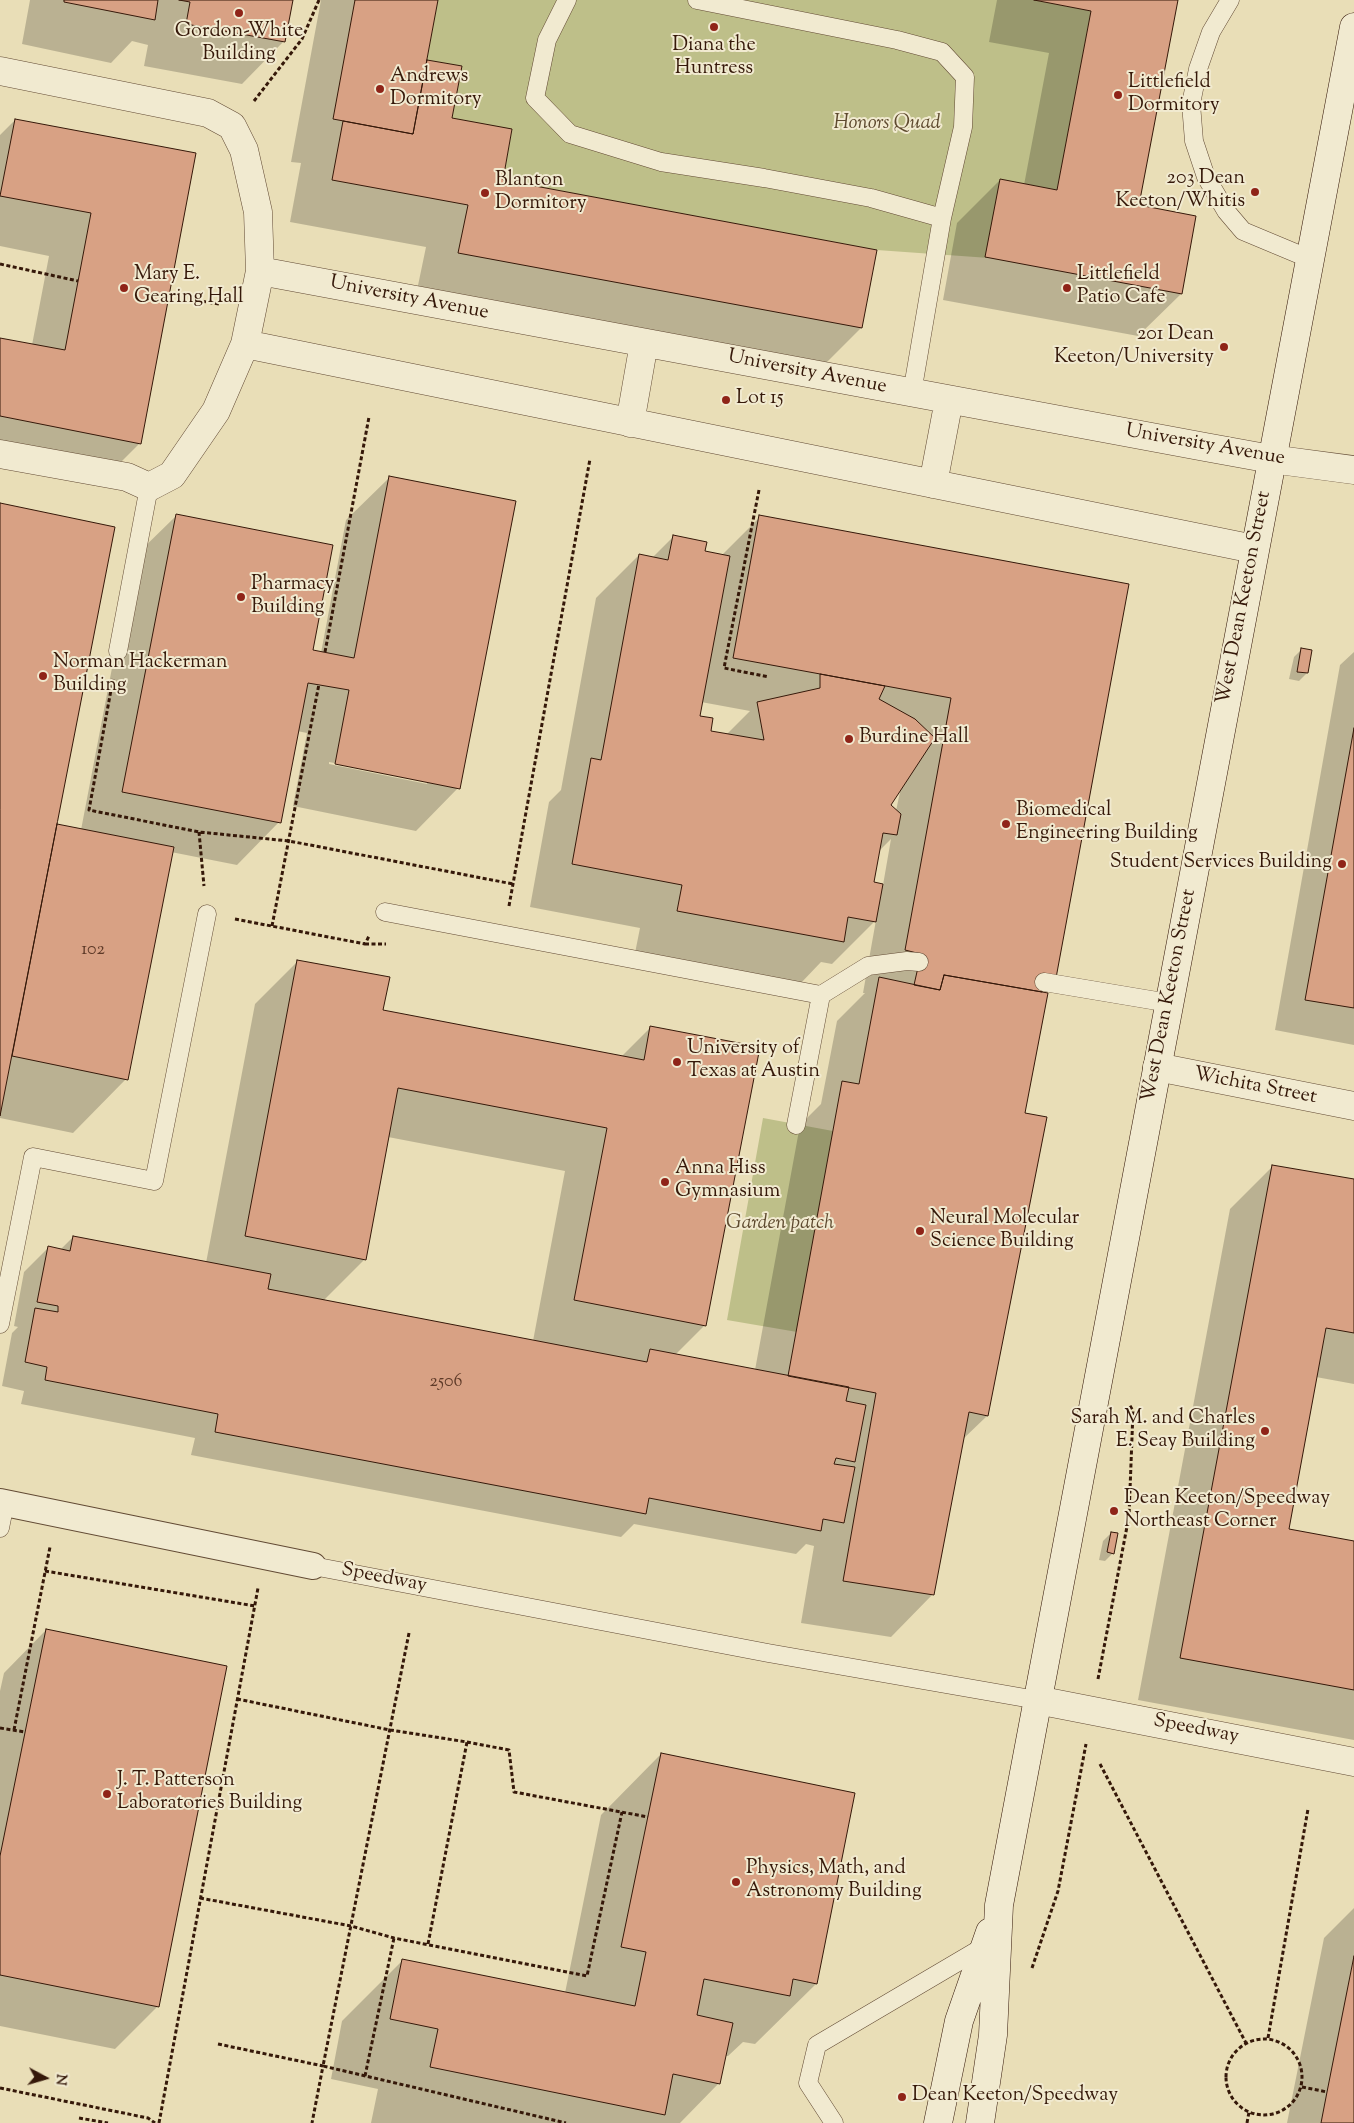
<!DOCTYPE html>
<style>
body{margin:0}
#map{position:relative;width:1354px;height:2123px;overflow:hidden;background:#e9deb7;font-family:"Sorts Mill Goudy",serif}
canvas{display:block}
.north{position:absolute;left:20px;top:2053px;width:50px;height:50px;-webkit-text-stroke:4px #f1ead0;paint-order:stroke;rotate:96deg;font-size:14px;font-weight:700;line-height:20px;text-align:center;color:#351809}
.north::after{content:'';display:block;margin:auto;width:18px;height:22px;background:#351809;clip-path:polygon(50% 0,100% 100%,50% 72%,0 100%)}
</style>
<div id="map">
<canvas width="1354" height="2123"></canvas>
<div class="north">N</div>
</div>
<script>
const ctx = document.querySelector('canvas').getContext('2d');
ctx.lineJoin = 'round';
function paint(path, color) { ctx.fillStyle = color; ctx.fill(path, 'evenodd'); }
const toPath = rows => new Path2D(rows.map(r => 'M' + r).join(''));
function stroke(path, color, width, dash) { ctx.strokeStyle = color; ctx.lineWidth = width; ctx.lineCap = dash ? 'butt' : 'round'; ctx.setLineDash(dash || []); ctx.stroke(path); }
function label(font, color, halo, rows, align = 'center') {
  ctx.font = font + ' "Sorts Mill Goudy",serif'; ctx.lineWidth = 4; ctx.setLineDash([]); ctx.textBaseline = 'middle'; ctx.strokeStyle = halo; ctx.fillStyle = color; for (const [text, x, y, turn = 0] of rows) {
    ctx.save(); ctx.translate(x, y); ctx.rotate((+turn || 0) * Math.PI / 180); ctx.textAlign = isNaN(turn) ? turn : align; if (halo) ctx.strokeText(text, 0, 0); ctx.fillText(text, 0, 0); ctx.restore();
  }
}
const green = toPath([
 [438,0,1034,0,1091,11,1057,190,1000,179,989,258,877,250,503,180,512,130,452,118,462,66,427,60],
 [763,1118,833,1131,797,1332,727,1320]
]);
const shadow = toPath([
 [30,0,292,0,284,41,242,84,144,66,148,45,132,41,111,63,22,44],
 [321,0,437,0,426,61,461,67,451,119,502,181,861,328,819,370,416,295,426,247,290,222,301,163,291,162],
 [997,0,1176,0,1138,206,1181,294,1138,336,943,300,957,223,1000,180,1024,185,1049,53,989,42],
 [15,120,195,154,140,443,97,486,0,467,0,339,32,345,49,256,0,246,0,135],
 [389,478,458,788,416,831,293,806,307,733,297,731,279,822,237,865,171,852,126,1079,73,1133,0,1118,0,504,55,828,81,830,133,558,176,516,311,651,321,653,346,520],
 [329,762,427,781,427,784,329,764],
 [760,517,1128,585,1040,993,987,1416,962,1440,933,1594,891,1637,801,1623,814,1546,806,1544,796,1554,634,1524,621,1537,191,1455,195,1438,21,1404,24,1391,2,1386,12,1333,18,1327,14,1326,24,1272,48,1248,60,1250,73,1237,206,1263,255,1004,298,961,382,1011,621,1057,651,1027,705,1325,675,1355,755,1370,800,1125,821,1104,837,1021,865,993,863,993,876,920,832,964,821,962,800,984,635,953,640,928,530,907,549,802,561,790,596,598,639,555,652,558,673,537,703,552,721,556],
 [701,702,750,711,726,735,710,732,699,717],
 [901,787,896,811,889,805],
 [891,839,883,885,872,883,878,852],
 [388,1137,565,1171,533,1341,323,1301,365,1259],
 [1302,649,1307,673,1299,681,1289,679,1294,657],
 [1354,652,1354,1045,1275,1030,1340,665],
 [1272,1167,1354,1181,1354,1384,1316,1377,1287,1530,1354,1542,1354,1740,1138,1700,1230,1209],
 [1111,1533,1113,1553,1105,1561,1099,1560,1103,1541],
 [46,1630,158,2006,115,2049,0,2026,0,1691,4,1673],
 [661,1754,816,1984,755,2044,743,2042,728,2056,725,2056,719,2083,680,2123,371,2123,378,2089,331,2079,342,2021,403,1960,565,1993,601,1815],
 [1354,1908,1354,2123,1287,2123,1324,1938]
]);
const building = toPath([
 [64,0,158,0,155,20,64,2,64,0],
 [179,0,293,0,285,42,186,24,190,2,179,0],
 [355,0,438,0,413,134,333,119,355,0],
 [1034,0,1178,0,1139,205,1196,216,1182,294,985,257,1000,179,1057,190,1091,11,1034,0],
 [427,60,462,66,452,118,512,129,503,180,877,250,862,328,458,253,468,205,332,180,343,121,413,134,427,60],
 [15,119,196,153,141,444,0,416,0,338,65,350,91,213,0,196,15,119],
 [389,476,516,501,460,789,335,764,349,690,308,683,281,823,122,792,176,514,333,545,313,650,354,658,389,476],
 [0,503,115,527,0,1116,0,503],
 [759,515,1129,584,1056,978,1044,982,1042,992,944,975,940,990,914,985,921,954,905,950,951,698,733,658,759,515],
 [673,535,707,542,705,551,730,556,700,716,713,718,711,731,764,740,757,702,820,688,820,674,885,686,879,699,915,719,935,738,891,805,901,814,897,835,883,833,874,882,883,884,876,922,848,917,844,942,677,911,682,885,572,864,591,758,601,760,639,554,668,560,673,535],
 [1301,648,1312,650,1308,673,1297,672,1301,648],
 [1354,728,1354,1008,1305,1000,1354,728],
 [57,824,174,847,128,1080,12,1056,57,824],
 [297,960,390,977,383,1010,644,1060,650,1026,760,1047,706,1326,574,1300,607,1128,398,1088,366,1260,245,1236,297,960],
 [944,975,1048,993,1025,1113,1047,1117,988,1416,969,1412,934,1595,843,1581,876,1393,788,1376,842,1081,859,1084,879,977,940,990,944,975],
 [1272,1165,1354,1179,1354,1333,1326,1328,1289,1529,1354,1541,1354,1690,1180,1658,1272,1165],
 [73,1236,271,1274,268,1289,647,1362,650,1349,849,1387,846,1401,866,1405,855,1462,836,1458,834,1464,855,1467,844,1523,823,1519,821,1531,649,1498,646,1514,215,1432,218,1414,45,1380,47,1367,25,1362,35,1308,58,1312,58,1306,37,1302,48,1246,70,1251,73,1236],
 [1111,1532,1118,1533,1114,1554,1107,1552,1111,1532],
 [46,1629,227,1666,159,2007,0,1975,0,1856,46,1629],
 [661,1753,855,1793,817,1984,793,1979,790,1996,704,1979,697,2015,733,2023,720,2084,673,2074,665,2115,430,2067,438,2029,390,2019,402,1959,635,2006,646,1952,621,1947,661,1753],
 [1354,1956,1354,2123,1321,2123,1327,2092,1354,1956]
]);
const path = toPath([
 [254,101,302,39,319,0],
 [0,264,78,281],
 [170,296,219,304],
 [759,490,724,668,769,677],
 [325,652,369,417],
 [113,679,89,810,199,832,289,841,513,884],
 [199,832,204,886],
 [509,906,590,459],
 [235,919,365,944,369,936],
 [272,926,319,684],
 [365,944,386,944],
 [45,1571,255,1606],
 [409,1633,323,2066,566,2123],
 [1098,1679,1129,1516,1133,1411,1129,1404],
 [237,1699,390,1730,467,1742,509,1750,514,1792,648,1817],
 [0,1728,25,1732],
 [14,1730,50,1547],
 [1100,1764,1246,2043],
 [200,1898,351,1926,394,1938,587,1976,622,1812],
 [428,1944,467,1742],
 [1032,1968,1058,1891,1086,1744],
 [1268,2038,1308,1809],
 '1226 2077a38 38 0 1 1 76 0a38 38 0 1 1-76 0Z',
 [218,2044,323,2066,312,2123],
 [365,2076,394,1938],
 [1302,2087,1327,2092],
 [0,2088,148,2118,155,2123],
 [79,2118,108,2123],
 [159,2123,258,1588],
 [1247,2123,1249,2112]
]);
const service = toPath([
 [567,0,547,40,535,98,570,134,661,162,764,178,871,198,942,218],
 [697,0,897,40,942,52,965,77,963,127,942,218,912,393],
 [1230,0,1211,32,1198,69,1191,104,1194,141,1206,177,1226,211,1243,231,1310,259],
 [118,651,149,487],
 [385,912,821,995,868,966,907,961,919,962],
 [1044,982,1169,1003],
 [796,1125,821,995],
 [0,1324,33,1157,154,1181,207,914],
 [0,1528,5,1503],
 [313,1566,768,1653,1037,1700],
 [834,2123,808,2083,817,2045,985,1946]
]);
const pedestrian = toPath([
 [0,1502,313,1566]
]);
const minor = toPath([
 [0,71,208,113,232,126,244,150,258,212,260,271,245,344,216,411,172,475,149,487,127,477,0,454],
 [260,271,1205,447,1271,459,1354,470],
 [245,344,1254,549],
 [630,423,644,343],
 [933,484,949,400],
 [1157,1067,1354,1106]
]);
const tertiary = toPath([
 [1037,1700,1354,1762]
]);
const secondary = toPath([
 [938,2123,959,2021,990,1932],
 [980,2123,993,2035,999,1905,1354,27]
]);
const markers = [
 [239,13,5,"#8f2418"],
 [714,27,5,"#8f2418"],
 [380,89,5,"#8f2418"],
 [1118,95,5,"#8f2418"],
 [1255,192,5,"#8f2418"],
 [485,193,5,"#8f2418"],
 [124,288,5,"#8f2418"],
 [1067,288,5,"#8f2418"],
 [1224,347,5,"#8f2418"],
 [726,400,5,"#8f2418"],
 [241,597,5,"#8f2418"],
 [43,676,5,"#8f2418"],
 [849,739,5,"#8f2418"],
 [1006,824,5,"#8f2418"],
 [1342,864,5,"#8f2418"],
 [677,1062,5,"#8f2418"],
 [665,1182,5,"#8f2418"],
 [920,1231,5,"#8f2418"],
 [1265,1431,5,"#8f2418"],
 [1114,1511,5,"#8f2418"],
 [107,1794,5,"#8f2418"],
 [736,1882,5,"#8f2418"],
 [902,2097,5,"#8f2418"]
];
const numberNames = [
 ["102",93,951],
 ["2506",446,1383]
];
const poiNames = [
 ["Gordon-White",239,33,"center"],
 ["Building",239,56,"center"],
 ["Diana the",714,47,"center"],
 ["Huntress",714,70,"center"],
 ["Andrews",390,78],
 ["Dormitory",390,101],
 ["Littlefield",1128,84],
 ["Dormitory",1128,107],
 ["203 Dean",1245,180,"right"],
 ["Keeton/Whitis",1245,203,"right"],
 ["Blanton",495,182],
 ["Dormitory",495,205],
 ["Mary E.",134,276],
 ["Gearing Hall",134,299],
 ["Littlefield",1077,276],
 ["Patio Cafe",1077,299],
 ["201 Dean",1214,336,"right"],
 ["Keeton/University",1214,359,"right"],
 ["Lot 15",736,400],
 ["Pharmacy",251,586],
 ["Building",251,609],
 ["Norman Hackerman",53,664],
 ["Building",53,687],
 ["Burdine Hall",859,739],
 ["Biomedical",1016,812],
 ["Engineering Building",1016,835],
 ["Student Services Building",1332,864,"right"],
 ["University of",687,1050],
 ["Texas at Austin",687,1073],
 ["Anna Hiss",675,1170],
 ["Gymnasium",675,1193],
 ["Neural Molecular",930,1220],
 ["Science Building",930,1243],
 ["Sarah M. and Charles",1255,1420,"right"],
 ["E. Seay Building",1255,1443,"right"],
 ["Dean Keeton/Speedway",1124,1500],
 ["Northeast Corner",1124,1523],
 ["J. T. Patterson",117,1782],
 ["Laboratories Building",117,1805],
 ["Physics, Math, and",746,1870],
 ["Astronomy Building",746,1893],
 ["Dean Keeton/Speedway",912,2097]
];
const parkNames = [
 ["Honors Quad",887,125],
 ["Garden patch",780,1225]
];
const streetNames = [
 ["University Avenue",409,299,11],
 ["University Avenue",807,373,11],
 ["University Avenue",1205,446,10],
 ["West Dean Keeton Street",1245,598,-79],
 ["West Dean Keeton Street",1170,996,-79],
 ["Wichita Street",1255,1087,11],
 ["Speedway",384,1579,11],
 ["Speedway",1196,1730,11]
];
paint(green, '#bebf89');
paint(shadow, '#0003');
paint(building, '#d8a184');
stroke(building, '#351809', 1);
stroke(service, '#624a34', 19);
stroke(pedestrian, '#624a34', 28);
stroke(minor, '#624a34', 29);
stroke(tertiary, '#624a34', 29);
stroke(secondary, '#351809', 29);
stroke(path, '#351809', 3, [4, 2.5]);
stroke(service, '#f1ead0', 18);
stroke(pedestrian, '#f1ead0', 26);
stroke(minor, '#f1ead0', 28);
stroke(tertiary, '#f1ead0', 28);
stroke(secondary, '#f1ead0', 28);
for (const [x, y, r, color] of markers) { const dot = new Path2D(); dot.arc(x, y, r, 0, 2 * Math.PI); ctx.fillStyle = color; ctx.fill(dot); stroke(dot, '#f1ead0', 2); }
label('18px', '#5e3a28', null, numberNames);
label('20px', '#351809', '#f1ead0', poiNames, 'left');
label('italic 20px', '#5e4a2f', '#f1ead0', parkNames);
label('20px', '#351809', '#f1ead0', streetNames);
</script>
